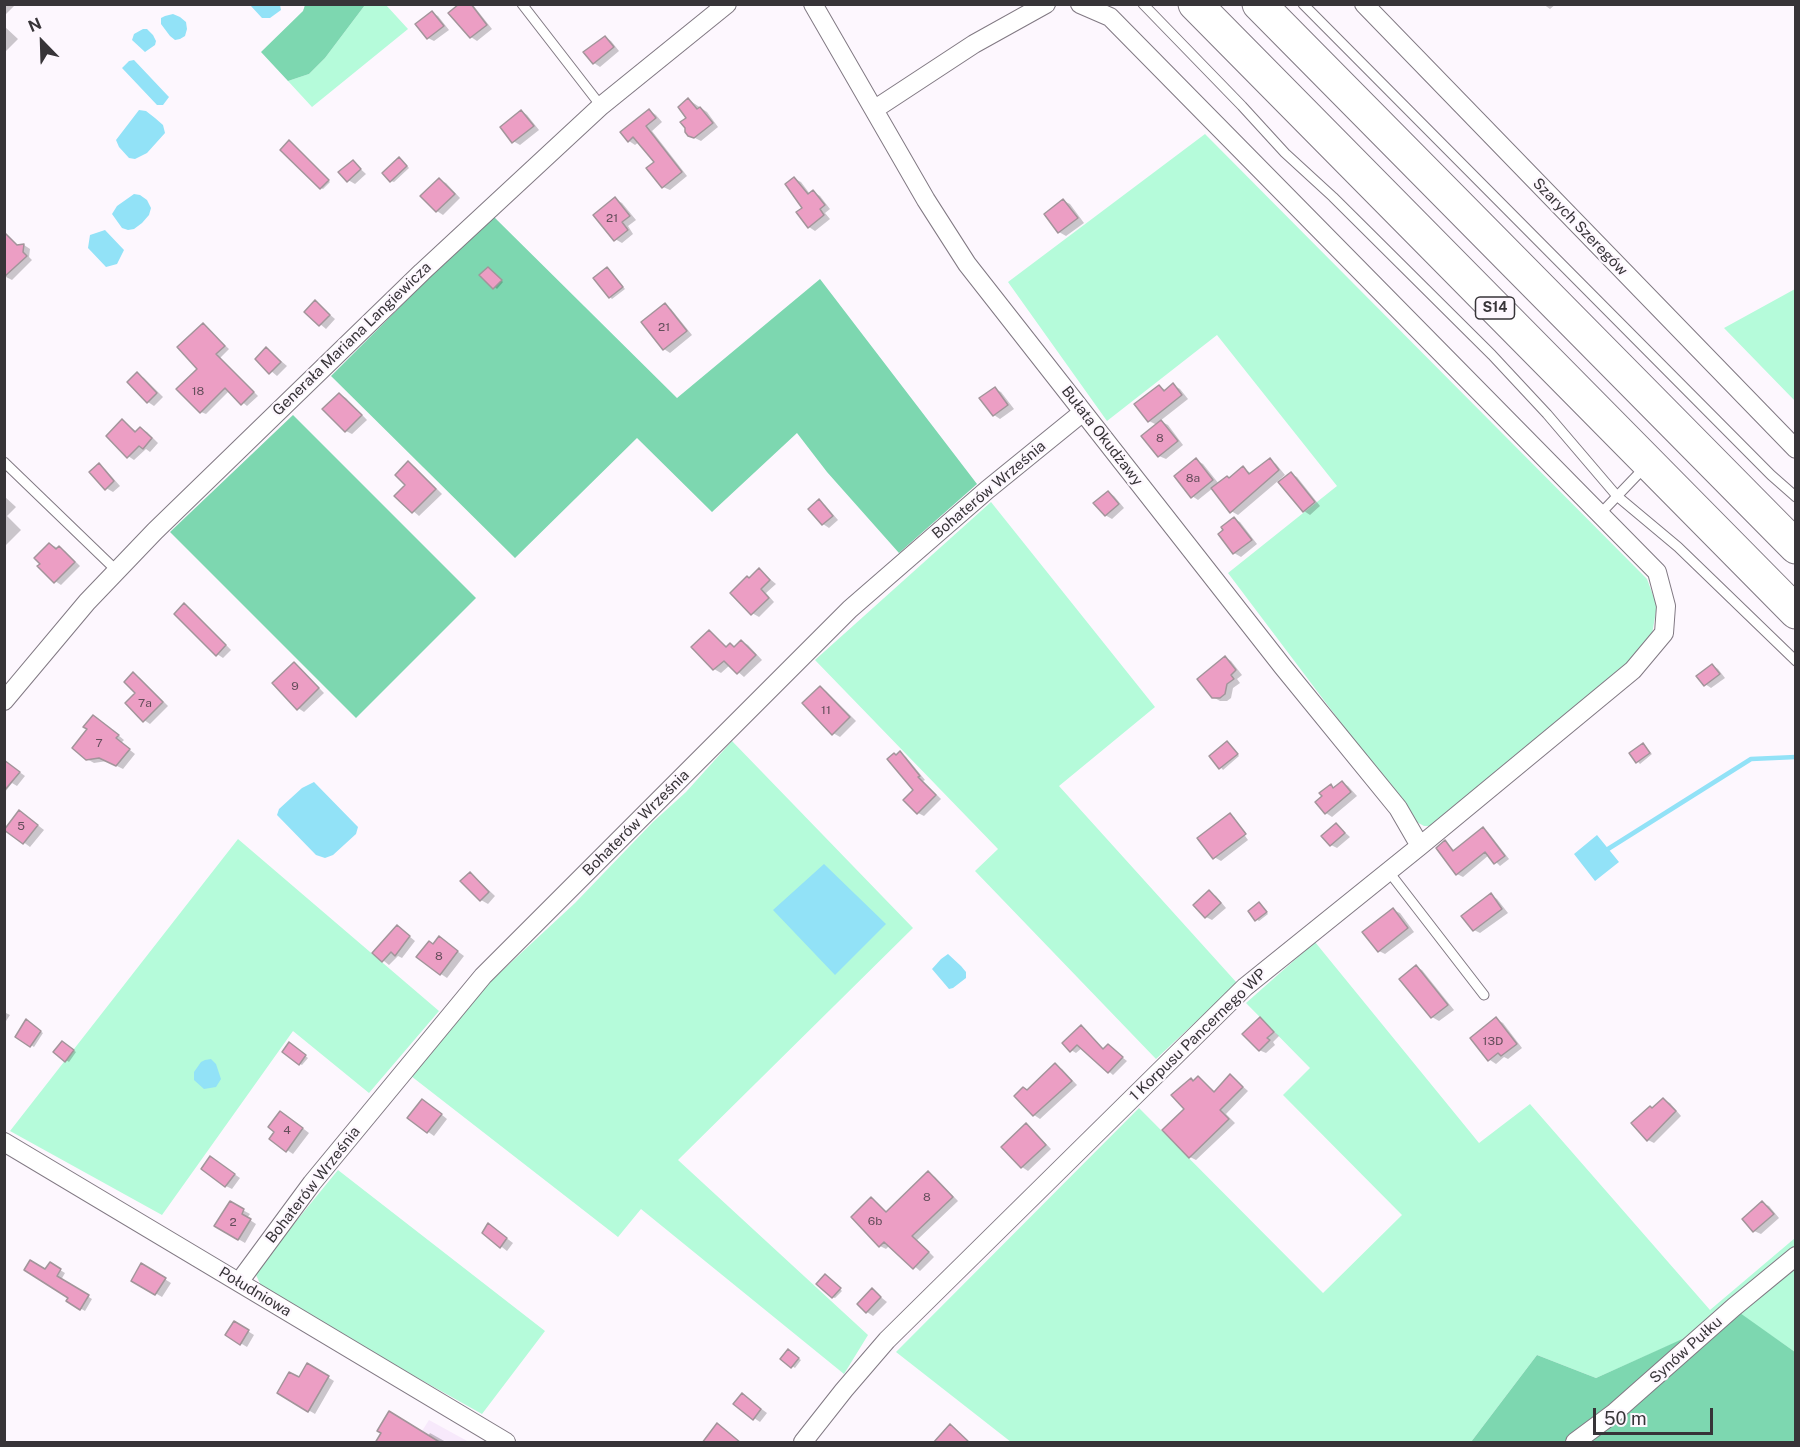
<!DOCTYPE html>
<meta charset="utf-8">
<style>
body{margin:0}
#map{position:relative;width:1800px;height:1447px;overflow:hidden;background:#fdf7fe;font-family:"Public Sans",sans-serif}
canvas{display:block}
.frame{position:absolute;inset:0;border:6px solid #373438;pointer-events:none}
.north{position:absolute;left:12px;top:12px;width:60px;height:60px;-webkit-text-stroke:4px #fdf7fe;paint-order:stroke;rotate:337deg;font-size:16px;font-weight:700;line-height:24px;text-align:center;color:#373438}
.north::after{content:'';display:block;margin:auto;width:21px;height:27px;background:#373438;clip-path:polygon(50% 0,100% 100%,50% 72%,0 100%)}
.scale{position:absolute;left:1593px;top:1408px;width:120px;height:27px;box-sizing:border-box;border:3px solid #373438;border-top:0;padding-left:8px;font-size:18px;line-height:21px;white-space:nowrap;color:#373438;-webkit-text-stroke:4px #fdf7fe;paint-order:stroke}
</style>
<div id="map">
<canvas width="1800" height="1447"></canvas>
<div class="frame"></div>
<div class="north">N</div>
<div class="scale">50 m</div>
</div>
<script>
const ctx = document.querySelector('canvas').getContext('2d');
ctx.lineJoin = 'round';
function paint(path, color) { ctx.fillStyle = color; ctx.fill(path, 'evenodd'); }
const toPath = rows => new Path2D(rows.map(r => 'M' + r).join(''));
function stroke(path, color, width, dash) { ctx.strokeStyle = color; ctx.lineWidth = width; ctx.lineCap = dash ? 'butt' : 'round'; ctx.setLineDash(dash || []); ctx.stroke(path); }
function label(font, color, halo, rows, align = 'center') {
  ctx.font = font + ' "Public Sans",sans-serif'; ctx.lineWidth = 4.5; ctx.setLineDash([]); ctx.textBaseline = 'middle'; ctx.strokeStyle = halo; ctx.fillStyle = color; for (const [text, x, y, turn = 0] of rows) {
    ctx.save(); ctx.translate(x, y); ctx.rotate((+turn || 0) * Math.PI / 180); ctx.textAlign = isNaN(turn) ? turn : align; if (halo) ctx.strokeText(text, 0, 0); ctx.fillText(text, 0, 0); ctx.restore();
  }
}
const built = toPath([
 [429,1420,469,1442,415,1442]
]);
const green = toPath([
 [365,5,386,5,408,29,312,107,288,81,309,74,325,58],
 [1205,134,1647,579,1657,606,1652,634,1628,667,1438,826,1424,826,1415,821,1228,573,1337,486,1217,335,1107,421,1008,282],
 [1795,289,1795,401,1724,328],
 [991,502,1155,707,1059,786,1237,983,1156,1059,975,871,998,849,815,660],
 [732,741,913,928,678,1160,868,1335,844,1374,641,1209,618,1237,411,1076,491,981,575,903,653,822,686,792],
 [238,839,439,1011,369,1093,293,1031,162,1215,10,1131],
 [1315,942,1479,1143,1530,1104,1710,1310,1795,1238,1795,1352,1740,1314,1596,1378,1537,1355,1471,1442,1011,1442,896,1352,1139,1108,1323,1293,1402,1215,1283,1095,1310,1068,1246,1003],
 [338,1170,545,1331,482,1414,264,1292,256,1275,266,1258]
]);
const forest = toPath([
 [305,5,365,5,325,58,309,74,288,81,261,52,303,11],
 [492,215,677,398,820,279,977,484,899,553,827,472,797,433,712,512,637,438,515,558,331,376],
 [293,415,476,598,356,718,170,532],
 [1740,1313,1795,1352,1795,1442,1471,1442,1537,1355,1596,1378]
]);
const water = toPath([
 [250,5,280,5,281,10,270,18,262,18],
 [173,14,180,17,186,22,187,29,185,36,180,39,175,40,170,36,161,24,161,18,165,16],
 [143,29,147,29,153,35,156,41,155,45,145,52,132,40,134,34],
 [134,60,168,96,169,97,163,105,157,105,122,68,129,61],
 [139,110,146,111,155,118,163,125,165,133,147,153,135,159,129,158,119,147,116,140],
 [134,194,140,195,147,200,151,208,149,215,142,223,134,229,128,230,122,228,112,214,117,206],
 [105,230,124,250,117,264,106,267,88,248,90,235],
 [314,782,358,827,356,834,333,855,325,858,316,855,277,815,279,809,302,788],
 [1597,835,1619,862,1595,881,1574,854],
 [824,864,886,924,835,975,773,910],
 [948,954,961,966,966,972,966,978,953,988,949,989,932,969,941,959],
 [211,1059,216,1064,221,1079,216,1087,204,1089,194,1080,194,1072,201,1062,205,1060]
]);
const shadow = toPath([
 [4,4,16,4,4,16],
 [462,4,473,5,492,29,477,41,471,37],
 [1543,4,1556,4,1550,9],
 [432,13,438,16,449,30,434,41,428,38],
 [4,26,18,39,4,53],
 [605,37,611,41,619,51,600,67,594,63],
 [689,100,707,112,718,127,701,141,689,135],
 [521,111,527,115,539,130,520,145,513,141],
 [650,111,656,115,662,122,652,131,687,176,670,190,663,187,656,162,639,142,635,145,629,141],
 [292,144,330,182,323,189,321,188],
 [402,160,409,168,394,182,391,181],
 [353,162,366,174,355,184,348,180],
 [795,179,801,182,810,194,813,192,820,196,830,209,825,213,830,219,815,231,809,227],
 [439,180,446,183,460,198,443,215,437,211],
 [615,199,622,203,636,220,628,226,633,234,622,243,615,239],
 [1064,201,1070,204,1084,223,1066,236,1059,232,1046,214],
 [10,239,19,246,24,245,30,249,29,257,32,260,12,280,4,276],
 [607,268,625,289,612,299,610,297],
 [491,270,503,282,497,289,481,275],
 [315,302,335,319,326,329,306,312],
 [665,305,671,309,692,335,670,353,664,349],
 [203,325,229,349,220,358,258,396,247,406,229,391,206,414,201,412,199,369],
 [266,348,287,366,277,376,257,359],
 [137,374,144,378,163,397,154,406,148,402],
 [1173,385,1180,389,1188,399,1160,421,1168,425,1183,445,1166,459,1159,456,1157,425,1149,421,1159,386,1167,391],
 [995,389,1001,392,1014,409,1000,419,994,415],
 [339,394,346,398,367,420,352,434,346,431],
 [123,421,137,432,141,429,147,432,158,443,150,452,146,449,134,460,128,456],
 [1196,460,1203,464,1219,484,1230,479,1243,468,1252,474,1270,460,1276,464,1285,475,1238,515,1231,511,1213,488,1198,500,1192,496],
 [408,463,415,467,442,494,419,516,396,496,407,485],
 [99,465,105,469,120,486,113,492,106,488],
 [1291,474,1297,477,1320,506,1310,515,1304,511],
 [1108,492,1114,496,1124,508,1112,519,1105,515],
 [4,496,16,507,7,516,21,530,4,547],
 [819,501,825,505,838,520,829,528,823,524],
 [1234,519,1240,522,1257,544,1241,557,1234,553,1220,534],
 [49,544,65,551,80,566,61,585,55,581],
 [759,570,776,584,766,593,774,602,759,617,752,613],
 [184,605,191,609,231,650,223,658,217,654],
 [709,631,727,647,730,644,735,647,741,641,748,645,762,660,744,677,730,665,721,673,714,669,693,647],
 [1225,657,1231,661,1242,675,1237,679,1240,683,1233,688,1231,698,1227,701,1220,701,1213,697],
 [294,664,300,668,324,693,304,712,298,708],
 [1712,665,1718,669,1725,678,1711,688,1705,684],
 [133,674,140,678,168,706,150,724,144,720],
 [820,687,826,691,856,721,840,737,833,733],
 [100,720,124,740,121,743,135,754,123,769,107,761,94,763,87,759],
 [1230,744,1239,756,1223,770,1211,756],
 [1643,745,1652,754,1640,764,1631,754],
 [900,753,906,757,925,780,923,781,941,799,924,816,918,813,915,790,896,756],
 [4,761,25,776,17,786,12,783,5,792],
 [1342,783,1348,786,1357,796,1332,817,1326,813,1331,786,1335,788],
 [25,815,44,830,30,847,6,829],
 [1230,815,1235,818,1232,818,1248,840,1221,861,1214,857],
 [1337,825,1350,837,1337,848,1331,845],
 [1483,829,1488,832,1509,859,1500,866,1489,855,1463,877,1457,874,1438,848,1445,842,1455,851],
 [470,874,476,878,495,896,488,904,481,900,463,881],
 [1209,892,1216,896,1226,908,1212,920,1206,917],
 [1491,895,1497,899,1508,913,1480,933,1474,930],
 [1261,905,1268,914,1259,921,1256,919],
 [1393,910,1400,913,1414,932,1385,954,1379,951],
 [403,931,415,941,402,958,398,956,389,965,374,953],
 [445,942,464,956,447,978,441,974,433,945],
 [1416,967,1422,970,1454,1010,1439,1021,1432,1017],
 [4,1012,10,1015,4,1024],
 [1260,1019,1279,1036,1273,1042,1275,1045,1266,1053,1259,1050],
 [1496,1019,1503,1023,1522,1048,1508,1059,1504,1057,1496,1064,1490,1060,1472,1038],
 [29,1023,43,1033,34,1047,17,1036],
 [1081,1027,1104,1050,1108,1046,1127,1061,1113,1075,1082,1048,1076,1053,1071,1050],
 [65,1044,76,1052,69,1062,66,1060],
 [292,1046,308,1058,302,1065,300,1064],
 [1055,1065,1062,1069,1077,1085,1040,1119,1034,1115,1016,1096,1028,1091],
 [1231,1076,1248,1091,1226,1114,1235,1123,1196,1160,1190,1157,1186,1109,1194,1082,1199,1078,1215,1092],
 [1664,1100,1670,1103,1681,1116,1654,1143,1648,1140,1653,1109],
 [429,1104,447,1119,434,1136,409,1118],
 [287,1116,309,1133,293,1154,287,1150],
 [1026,1125,1032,1129,1051,1149,1028,1171,1022,1167],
 [217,1162,240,1178,232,1189,226,1186],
 [929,1173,935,1177,958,1201,917,1240,934,1257,920,1271,890,1245,886,1249,880,1246,871,1199,888,1213],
 [230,1203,250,1214,247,1218,256,1224,245,1243,216,1226],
 [1762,1203,1769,1206,1779,1218,1761,1234,1754,1231],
 [489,1225,513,1243,507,1251,484,1233],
 [50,1264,65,1273,61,1280,92,1299,85,1311,68,1301,70,1297,46,1271],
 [142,1265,171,1283,162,1297,133,1280],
 [828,1277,842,1291,835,1298,832,1297],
 [872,1290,887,1302,873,1316,867,1312],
 [235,1323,254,1335,247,1347,227,1335],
 [791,1353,801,1360,795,1368,792,1366],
 [308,1365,334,1381,315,1414,279,1393,299,1379],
 [748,1399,767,1413,760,1422,754,1418],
 [430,1433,446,1442,386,1442,428,1436]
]);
const stream = toPath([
 [1608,849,1751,759,1796,757]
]);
const building = toPath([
 [459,4,471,4,487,25,470,38,448,13,459,4],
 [432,11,444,26,427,39,415,24,432,11],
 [605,36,614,47,593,64,583,52,605,36],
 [688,98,697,109,700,107,713,123,694,138,688,136,685,132,685,128,680,122,686,118,678,107,688,98],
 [649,109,656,118,646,126,682,172,662,188,646,168,654,162,633,137,628,142,620,132,649,109],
 [521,110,534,126,512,143,500,127,521,110],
 [289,140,329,180,320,189,280,150,289,140],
 [399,157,407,166,390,182,382,173,399,157],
 [353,160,361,169,347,182,338,172,353,160],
 [794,177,808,194,813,190,825,205,820,209,824,215,808,228,796,212,802,208,785,184,794,177],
 [439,178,455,194,436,212,420,196,439,178],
 [615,197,630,216,622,222,628,230,614,241,593,215,615,197],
 [1063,199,1078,218,1058,233,1044,214,1063,199],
 [4,232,17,245,24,244,23,252,27,256,4,277,4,232],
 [488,267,502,280,493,289,479,275,488,267],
 [607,267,623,287,609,298,593,278,607,267],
 [315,300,330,315,319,326,304,312,315,300],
 [665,303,687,331,663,350,641,322,665,303],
 [203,323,225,346,216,354,254,392,241,405,225,388,200,413,176,389,197,369,177,347,203,323],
 [266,347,281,362,269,374,255,359,266,347],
 [137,372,157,393,147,403,127,382,137,372],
 [1173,383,1182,395,1148,422,1134,404,1159,385,1164,391,1173,383],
 [995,387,1008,405,993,416,979,398,995,387],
 [339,393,362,415,345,432,322,409,339,393],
 [122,419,135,432,140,427,152,438,143,449,139,446,127,458,106,436,122,419],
 [1161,420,1178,441,1158,457,1141,436,1161,420],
 [1196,458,1213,480,1191,498,1174,476,1196,458],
 [1270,458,1279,470,1230,513,1211,488,1227,476,1229,478,1243,466,1249,474,1270,458],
 [408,461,436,489,412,513,394,496,405,485,395,475,408,461],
 [99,463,114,481,105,490,89,472,99,463],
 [1291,472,1315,502,1303,512,1278,482,1291,472],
 [1108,491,1119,504,1105,516,1093,503,1108,491],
 [819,499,833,516,822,525,808,509,819,499],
 [1234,517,1252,540,1233,554,1218,534,1223,530,1221,527,1234,517],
 [49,543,56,549,59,546,75,562,54,583,37,566,40,564,34,558,49,543],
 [759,568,770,580,761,589,769,598,751,615,730,593,747,576,749,578,759,568],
 [184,603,226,645,216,656,174,614,184,603],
 [709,630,726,647,730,643,734,647,741,640,756,655,737,674,724,661,713,670,691,647,709,630],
 [1225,656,1236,670,1231,675,1234,679,1227,684,1225,694,1220,698,1212,698,1197,679,1225,656],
 [294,662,319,688,297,710,272,683,294,662],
 [1712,664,1720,674,1704,686,1696,676,1712,664],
 [133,672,163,702,143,722,125,703,135,693,124,682,133,672],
 [820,686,850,717,832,735,802,703,820,686],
 [93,715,119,735,116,738,130,749,116,766,99,758,86,760,72,748,87,729,83,727,93,715],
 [1227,741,1238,754,1219,769,1209,756,1227,741],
 [1643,743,1650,753,1636,763,1629,753,1643,743],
 [900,751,920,776,918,777,936,795,917,814,903,800,913,790,887,759,894,753,896,755,900,751],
 [4,760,20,772,4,791,4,760],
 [1342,781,1351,792,1325,814,1315,802,1322,796,1319,793,1331,784,1333,788,1342,781],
 [19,810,38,825,23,844,4,830,19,810],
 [1230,813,1246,834,1213,859,1197,838,1230,813],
 [1336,823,1345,833,1330,846,1321,836,1336,823],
 [1483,827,1505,856,1494,864,1485,852,1456,875,1436,848,1445,840,1453,851,1483,827],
 [470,872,489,892,480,901,460,881,470,872],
 [1209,890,1221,903,1205,918,1193,905,1209,890],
 [1491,893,1502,909,1473,931,1461,916,1491,893],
 [1259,902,1267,912,1255,921,1248,911,1259,902],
 [1393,908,1408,928,1378,952,1362,932,1393,908],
 [397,925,410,936,395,956,391,952,382,962,372,953,397,925],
 [439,936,458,951,440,975,416,957,429,941,433,944,439,936],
 [1416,965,1448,1005,1431,1018,1399,979,1416,965],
 [1260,1017,1274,1032,1267,1038,1270,1040,1259,1051,1242,1034,1260,1017],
 [1496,1017,1517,1044,1501,1056,1498,1053,1488,1061,1470,1038,1496,1017],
 [26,1019,41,1031,30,1047,15,1037,26,1019],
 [1081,1025,1103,1049,1108,1044,1123,1057,1108,1073,1077,1045,1070,1052,1062,1043,1081,1025],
 [62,1041,74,1050,65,1062,53,1052,62,1041],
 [289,1042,306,1055,299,1065,282,1052,289,1042],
 [1055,1063,1072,1081,1033,1116,1014,1096,1023,1087,1027,1090,1055,1063],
 [1230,1074,1243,1087,1220,1110,1229,1119,1189,1158,1162,1130,1184,1109,1171,1095,1191,1078,1193,1081,1198,1076,1214,1092,1230,1074],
 [1663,1098,1676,1111,1647,1141,1631,1123,1650,1106,1652,1108,1663,1098],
 [422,1099,442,1114,427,1133,407,1118,422,1099],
 [280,1111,303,1128,286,1152,269,1139,274,1132,268,1127,280,1111],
 [1026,1123,1046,1145,1021,1168,1001,1147,1026,1123],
 [210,1156,235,1174,225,1187,201,1169,210,1156],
 [928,1171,953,1197,912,1236,929,1252,913,1269,884,1242,879,1247,851,1217,871,1197,886,1212,928,1171],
 [230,1201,244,1209,242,1214,251,1219,238,1240,214,1226,230,1201],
 [1762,1201,1774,1214,1753,1232,1742,1219,1762,1201],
 [488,1223,507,1238,500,1248,482,1233,488,1223],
 [30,1260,45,1269,50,1262,61,1269,57,1276,89,1295,80,1310,66,1301,68,1298,24,1270,30,1260],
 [141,1263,166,1278,155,1295,131,1281,141,1263],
 [825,1274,841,1288,832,1298,816,1284,825,1274],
 [872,1288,881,1297,866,1313,857,1304,872,1288],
 [234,1321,249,1330,240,1345,225,1335,234,1321],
 [788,1349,799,1358,791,1368,780,1359,788,1349],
 [307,1363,329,1376,308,1412,277,1393,289,1372,299,1377,307,1363],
 [742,1393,761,1409,753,1420,733,1404,742,1393],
 [389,1411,441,1443,375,1443,381,1433,377,1431,389,1411],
 [717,1423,741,1443,702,1443,717,1423],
 [950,1424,970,1443,933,1443,950,1424]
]);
const service = toPath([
 [522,4,601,106],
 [1143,4,1242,106,1285,153,1333,197,1492,355,1547,414,1617,496,1678,547,1796,661],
 [1303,4,1771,475,1796,497],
 [4,462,117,571],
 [1601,513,1645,467],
 [1389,872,1484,995]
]);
const minor = toPath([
 [813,4,926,200,967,264,1283,667,1398,808,1420,846],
 [1364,4,1796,449],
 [875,109,974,44,1046,4],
 [4,701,87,602,155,531,422,272,601,106,727,4],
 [4,1142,506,1442],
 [239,1282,312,1183,483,976,850,609,987,490,1083,412],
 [803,1442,844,1390,887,1340,1245,987,1420,846,1633,670,1664,633,1666,606,1657,572,1110,17,1080,4],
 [1575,1442,1614,1413,1734,1307,1796,1256]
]);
const motorway = toPath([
 [1195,4,1796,612],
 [1259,4,1796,547]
]);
const numberNames = [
 ["21",612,218],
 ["21",664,327],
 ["18",198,391],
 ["8",1160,438],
 ["8a",1193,478],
 ["9",295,686],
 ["7a",145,703],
 ["11",826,710],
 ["7",99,743],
 ["5",21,826],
 ["8",439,956],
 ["13D",1493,1041],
 ["4",287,1130],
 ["8",927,1197],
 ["6b",875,1221],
 ["2",233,1222]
];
const shields = [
 [1495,308,39]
];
const shieldNames = [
 ["S14",1495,308]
];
const streetNames = [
 ["Szarych Szeregów",1580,227,46],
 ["Generała Mariana Langiewicza",352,339,-44],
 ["Bułata Okudżawy",1102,436,52],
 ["Bohaterów Września",989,490,-40],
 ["Bohaterów Września",636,823,-45],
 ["1 Korpusu Pancernego WP",1198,1035,-44],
 ["Bohaterów Września",313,1185,-52],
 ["Południowa",255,1292,31],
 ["Synów Pułku",1686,1350,-42]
];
paint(built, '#f7e9fb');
paint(green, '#b5fbda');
paint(forest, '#7dd7b0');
paint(water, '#92e2f7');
paint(shadow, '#0003');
stroke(stream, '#92e2f7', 4.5);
paint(building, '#ec9ec4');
stroke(building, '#a2949a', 1.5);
stroke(service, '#817983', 11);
stroke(minor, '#817983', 20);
stroke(motorway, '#817983', 35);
stroke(service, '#fff', 9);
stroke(minor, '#fff', 18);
stroke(motorway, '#fff', 33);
label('12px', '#644e5b', null, numberNames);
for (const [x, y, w] of shields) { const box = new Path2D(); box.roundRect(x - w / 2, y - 11, w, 22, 4.5); ctx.fillStyle = '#fdf7fe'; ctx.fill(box); stroke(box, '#373438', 1.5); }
label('bold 14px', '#373438', null, shieldNames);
label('15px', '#373438', '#fdf7fe', streetNames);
</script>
